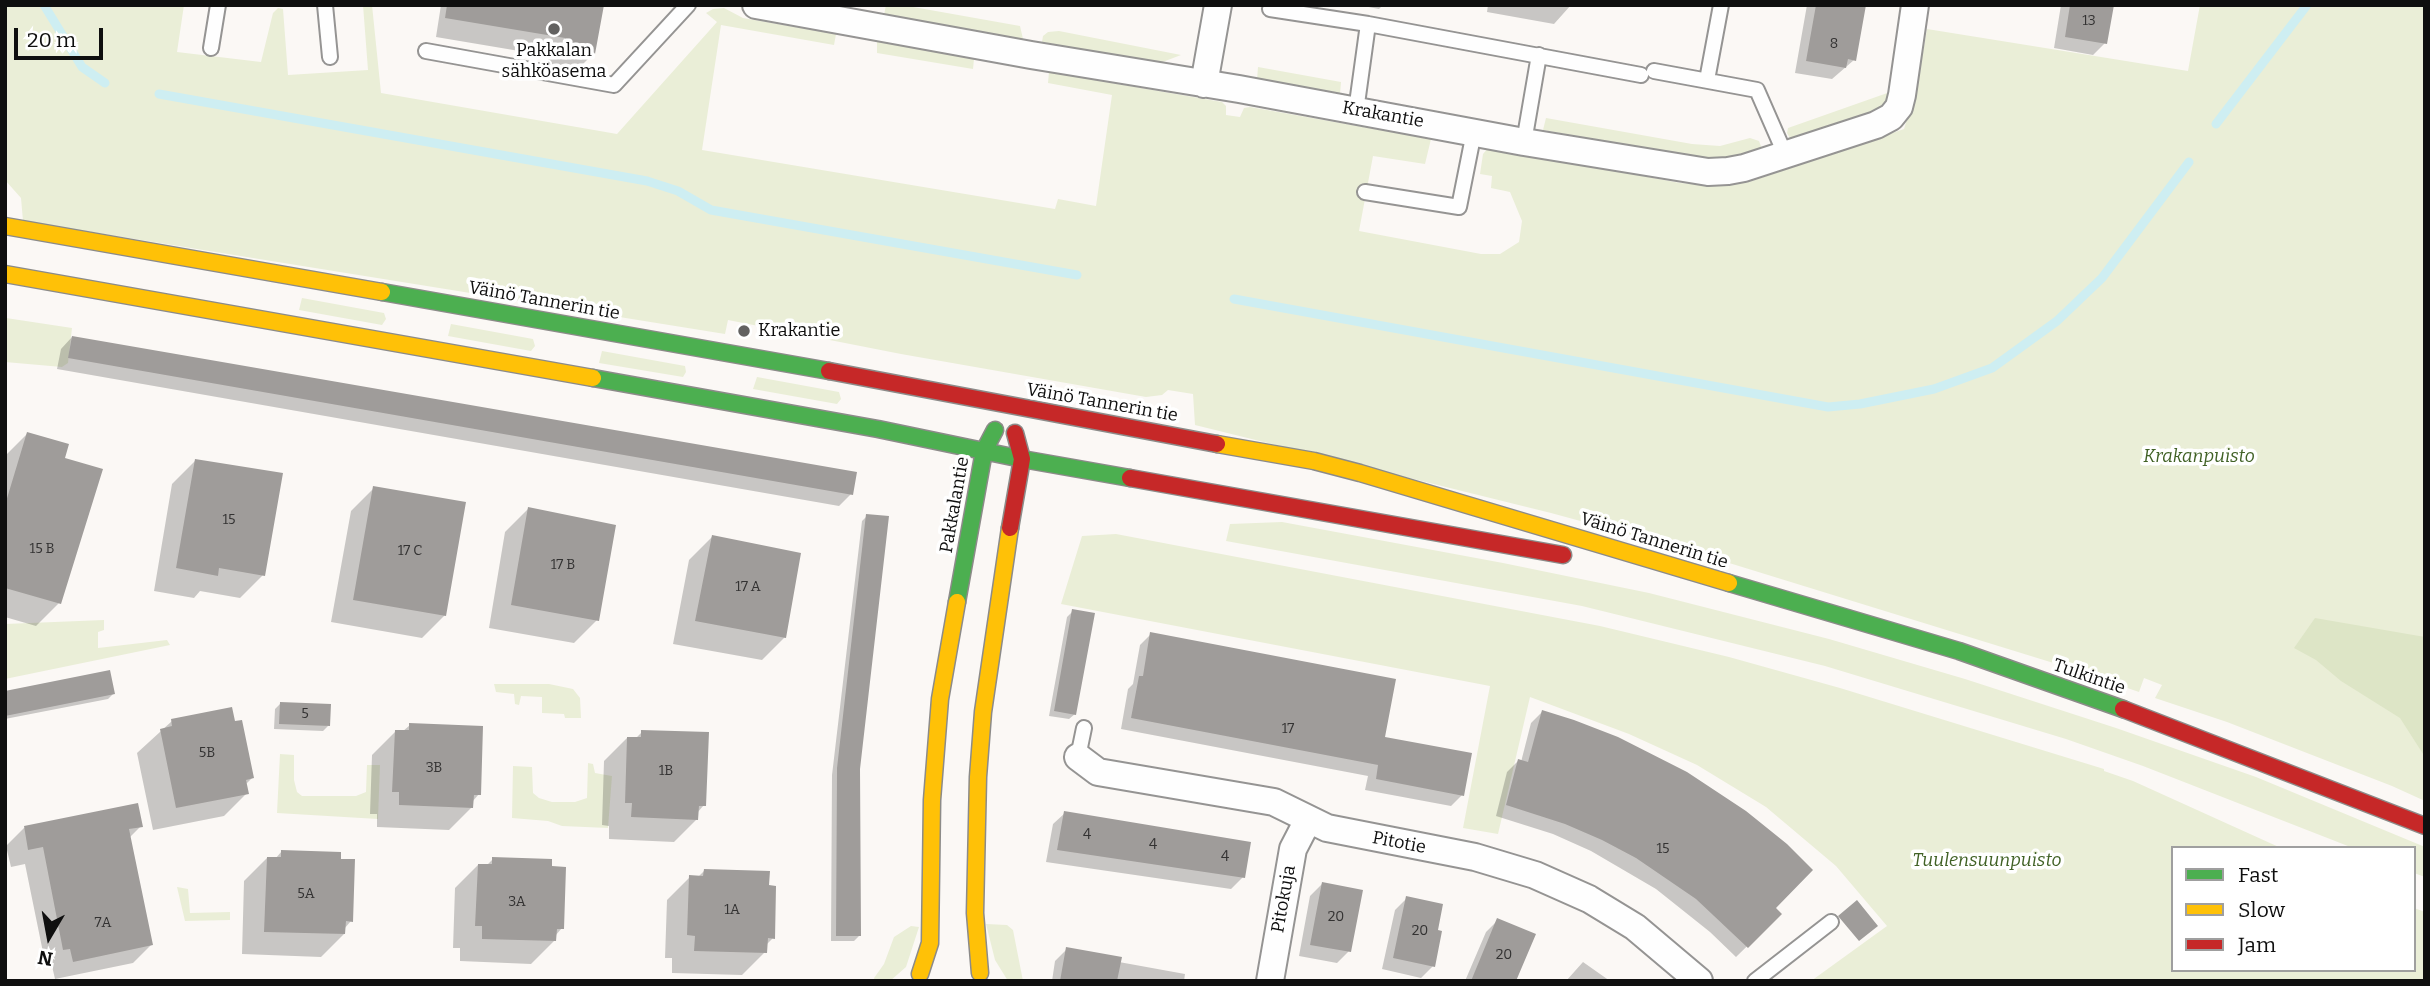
<!DOCTYPE html>
<meta charset="utf-8">
<style>
body{margin:0}
#map{position:relative;width:2430px;height:986px;overflow:hidden;background:#fbf8f5;font-family:Bitter,serif}
canvas{display:block}
.frame{position:absolute;inset:0;border:7px solid #0f0f0f;pointer-events:none}
.legend{position:absolute;left:2171px;top:846px;width:245px;height:126px;box-sizing:border-box;background:#fff;border:2px solid #9f9f9f;margin:0;padding:9px 12px;list-style:none;font-size:21px;color:#0f0f0f}
.legend li{display:flex;align-items:center;gap:14px;height:35px}
.legend b{width:35px;border:2px solid #9f9f9f}
.north{position:absolute;left:14px;top:902px;width:70px;height:70px;-webkit-text-stroke:5px #fff;paint-order:stroke;rotate:190deg;font-size:19px;font-weight:700;line-height:28px;text-align:center;color:#0f0f0f}
.north::after{content:'';display:block;margin:auto;width:24px;height:32px;background:#0f0f0f;clip-path:polygon(50% 0,100% 100%,50% 72%,0 100%)}
.scale{position:absolute;left:14px;top:28px;width:89px;height:32px;box-sizing:border-box;border:4px solid #0f0f0f;border-top:0;padding-left:9px;font-size:21px;line-height:24px;white-space:nowrap;color:#0f0f0f;-webkit-text-stroke:5px #fff;paint-order:stroke}
</style>
<div id="map">
<canvas width="2430" height="986"></canvas>
<div class="frame"></div>
<ul class="legend">
<li><b style="height:9px;background:#4caf50"></b>Fast</li>
<li><b style="height:9px;background:#ffc107"></b>Slow</li>
<li><b style="height:9px;background:#c62828"></b>Jam</li>
</ul>
<div class="north">N</div>
<div class="scale">20 m</div>
</div>
<script>
const ctx = document.querySelector('canvas').getContext('2d');
ctx.lineJoin = 'round';
function paint(path, color) { ctx.fillStyle = color; ctx.fill(path, 'evenodd'); }
const toPath = rows => new Path2D(rows.map(r => 'M' + r).join(''));
function stroke(path, color, width, dash) { ctx.strokeStyle = color; ctx.lineWidth = width; ctx.lineCap = dash ? 'butt' : 'round'; ctx.setLineDash(dash || []); ctx.stroke(path); }
function label(font, color, halo, rows, align = 'center') {
  ctx.font = font + ' Bitter,serif'; ctx.lineWidth = 7; ctx.setLineDash([]); ctx.textBaseline = 'middle'; ctx.strokeStyle = halo; ctx.fillStyle = color; for (const [text, x, y, turn = 0] of rows) {
    ctx.save(); ctx.translate(x, y); ctx.rotate((+turn || 0) * Math.PI / 180); ctx.textAlign = isNaN(turn) ? turn : align; if (halo) ctx.strokeText(text, 0, 0); ctx.fillText(text, 0, 0); ctx.restore();
  }
}
const green = toPath([
 [5,5,184,5,177,52,261,62,273,13,278,8,283,9,288,75,368,70,363,5,372,5,381,93,617,134,717,22,706,13,713,9,724,8,743,18,836,34,834,45,721,25,702,150,1055,209,1058,199,1096,206,1112,95,1048,83,1049,72,1222,102,1226,106,1226,115,1240,117,1244,108,1250,107,1431,139,1425,164,1373,156,1359,231,1481,254,1500,254,1519,242,1522,221,1510,192,1491,188,1492,176,1480,174,1483,154,1489,147,1680,183,1719,186,1749,182,1904,129,1908,116,1920,52,1923,52,1927,29,2188,71,2200,5,2425,5,2425,801,2392,786,2227,722,2155,698,2162,685,2144,678,2139,692,2060,665,1687,550,1551,513,1195,425,1193,394,1168,390,1162,395,1146,397,901,354,728,320,725,334,23,221,21,198,5,180],
 [886,5,902,5,1020,26,1023,39,884,15],
 [1059,31,1181,55,1160,63,1042,42,1043,36,1048,32],
 [877,41,974,59,973,69,877,53],
 [1258,67,1341,82,1340,94,1257,80],
 [1893,91,1883,110,1791,140,1787,133,1788,128],
 [1546,118,1692,144,1720,146,1750,138,1759,141,1762,149,1730,158,1713,159,1693,157,1543,130],
 [302,298,384,313,386,319,382,325,299,310],
 [6,318,72,328,68,363,62,367,5,362],
 [451,324,533,339,535,346,531,351,448,336],
 [602,351,685,366,686,372,683,377,599,363],
 [757,377,839,392,841,399,837,404,753,389],
 [1282,522,1503,563,1649,593,1829,639,1965,679,2116,728,2256,777,2425,847,2425,877,2414,873,2414,848,2353,848,2143,766,2066,739,1825,666,1582,606,1226,541,1230,524],
 [1116,534,1600,626,1729,657,1840,688,2104,769,2104,771,2133,781,2281,848,2173,848,2173,970,2414,970,2414,908,2425,912,2425,981,1811,981,1887,926,1836,866,1766,807,1697,765,1629,734,1530,697,1498,834,1463,828,1490,686,1061,604,1082,536],
 [104,620,104,630,98,632,98,648,167,640,170,645,5,679,5,624],
 [494,684,549,684,573,689,580,698,581,718,565,718,564,714,542,713,542,697,521,696,519,705,515,704,514,694,496,692],
 [280,754,294,755,294,780,297,792,302,796,356,796,366,792,367,765,380,765,378,819,277,813],
 [588,763,593,764,595,773,612,776,608,828,562,826,548,821,512,818,513,766,532,767,533,793,539,798,552,802,575,802,587,798],
 [177,887,188,889,190,913,230,912,230,920,185,921],
 [986,924,1007,925,1013,930,1023,981,1008,981,995,960],
 [911,926,919,927,906,967,890,981,875,981,874,978,884,964,894,937]
]);
const forest = toPath([
 [2315,618,2425,637,2425,757,2400,718,2341,681,2316,660,2294,648]
]);
const shadow = toPath([
 [441,5,602,5,594,53,576,71,547,66,549,56,436,37],
 [1358,5,1383,5,1379,9],
 [1488,5,1571,5,1554,24,1487,12],
 [1807,5,1864,5,1854,60,1832,79,1795,73],
 [2061,5,2112,5,2105,43,2093,55,2054,48],
 [72,337,851,494,839,506,57,369,61,349],
 [27,434,59,603,36,626,5,617,5,456],
 [195,461,263,575,240,598,200,591,194,598,154,591,172,484],
 [374,488,445,615,422,638,331,622,351,511],
 [528,509,597,620,574,643,489,628,505,532],
 [867,516,858,769,859,936,854,941,831,941,832,775,862,521],
 [712,537,785,637,762,660,673,644,689,560],
 [1073,611,1075,714,1069,719,1049,716,1067,617],
 [1151,634,1383,738,1462,795,1451,806,1365,790,1368,776,1121,729,1128,689,1133,684,1140,645],
 [5,692,113,694,108,699,5,719],
 [280,704,328,726,323,731,274,729,275,709],
 [1542,712,1780,914,1736,957,1710,932,1656,889,1591,851,1553,834,1496,816,1507,772,1518,761,1521,762,1531,723],
 [172,721,252,778,246,784,247,793,224,816,153,830,137,753],
 [410,725,479,794,472,802,472,807,449,830,377,827,377,814,370,814,372,755,395,732,402,732],
 [642,732,704,805,697,813,697,819,674,842,609,839,609,826,602,825,604,761,627,738,635,739],
 [1065,813,1243,877,1231,889,1046,862,1053,824],
 [141,826,129,838,151,945,133,963,55,979,52,966,46,967,25,864,11,867,6,846,24,828],
 [282,851,351,921,344,929,344,934,321,957,242,954,244,881,267,858,275,859],
 [493,859,562,928,555,936,554,941,531,964,460,961,460,948,453,948,455,888,478,865,486,866],
 [704,871,768,887,773,938,766,945,765,952,742,975,672,973,672,958,665,958,667,900,690,877,697,878],
 [1322,884,1349,951,1337,963,1299,956,1310,896],
 [1407,898,1433,966,1421,978,1382,969,1395,910],
 [1498,920,1514,981,1465,981,1486,932],
 [1067,949,1119,962,1185,974,1184,981,1052,981,1055,961],
 [1583,962,1610,981,1566,981]
]);
const stream = toPath([
 [44,5,82,67,105,83],
 [159,94,647,181,678,191,711,210,1077,275],
 [2216,124,2307,5],
 [1234,299,1828,407,1860,404,1934,389,1992,368,2057,321,2102,278,2189,162]
]);
const building = toPath([
 [447,5,604,5,595,54,564,49,565,38,445,18],
 [1816,5,1866,5,1856,61,1848,59,1846,68,1806,61],
 [2070,5,2114,5,2107,44,2065,37],
 [72,336,857,472,853,495,68,358],
 [27,432,69,444,65,458,103,469,61,604,5,588,5,505],
 [195,459,283,473,265,576,219,568,218,576,176,568],
 [373,486,466,502,446,616,353,600],
 [528,507,616,525,599,621,511,605],
 [866,514,889,516,860,769,861,936,836,936,837,768],
 [712,535,801,553,786,638,695,621],
 [1072,609,1095,613,1076,715,1054,711],
 [1150,632,1396,679,1385,737,1472,753,1464,796,1376,779,1378,765,1131,718,1139,676,1143,676],
 [110,670,115,694,5,716,5,691],
 [280,702,331,704,330,726,279,724],
 [232,707,235,721,242,720,254,778,246,780,249,794,176,808,160,729,172,726,171,719],
 [1542,710,1574,720,1618,737,1687,772,1746,811,1787,844,1813,870,1776,908,1782,914,1748,948,1696,899,1636,858,1602,840,1565,824,1506,805,1518,759,1528,762],
 [409,723,483,726,481,795,474,795,473,808,399,805,399,792,392,792,395,730,409,730],
 [641,730,709,732,706,806,699,806,698,820,631,817,632,803,625,803,627,737,641,737],
 [138,803,143,827,129,829,153,945,73,962,70,949,63,950,43,847,28,850,24,826],
 [1064,811,1251,842,1245,878,1057,850],
 [281,850,341,852,341,859,355,859,353,922,346,921,345,934,264,932,267,857,281,857],
 [492,857,552,859,552,866,566,867,564,929,557,929,556,941,482,939,482,926,475,926,478,864,492,864],
 [704,869,770,871,769,885,776,886,775,939,768,938,767,953,694,951,695,936,687,935,689,875,703,876],
 [1322,882,1363,890,1351,952,1310,945],
 [1406,896,1443,904,1438,930,1442,931,1435,967,1393,958],
 [1857,900,1878,926,1859,941,1838,916],
 [1497,918,1536,934,1516,981,1471,981],
 [1066,947,1122,957,1117,981,1060,981]
]);
const lane = toPath([
 [325,5,330,57],
 [1270,9,1368,24,1641,75],
 [211,48,218,5],
 [426,51,614,85,688,5],
 [1654,71,1757,90,1785,154],
 [1707,80,1721,5],
 [1356,111,1368,24],
 [1524,142,1539,55],
 [1365,192,1459,207,1474,132],
 [1078,757,1084,728],
 [1755,981,1831,922]
]);
const street = toPath([
 [756,5,1031,55,1239,89,1524,142,1708,172,1728,171,1744,168,1876,125,1891,117,1899,107,1902,95,1915,5],
 [1204,84,1218,5],
 [1078,757,1098,772,1274,802,1327,828,1475,857,1535,875,1589,899,1635,927,1699,981],
 [1270,981,1293,849,1308,820]
]);
const fast = toPath([
 [382,292,829,371],
 [593,378,878,429,1022,459,1130,478],
 [1729,583,1959,651,2123,709],
 [957,602,984,451,995,430]
]);
const slow = toPath([
 [5,226,382,292],
 [5,274,593,378],
 [1217,444,1314,461,1360,473,1729,583],
 [980,973,975,913,978,777,983,712,1010,528],
 [920,974,930,943,932,800,940,699,957,602]
]);
const jam = toPath([
 [829,371,1217,444],
 [1130,478,1563,555],
 [1010,528,1022,459,1015,433],
 [2123,709,2425,826]
]);
const markers = [
 [554,29,7,"#626160"],
 [744,331,7,"#626160"]
];
const numberNames = [
 ["13",2089,21],
 ["8",1834,44],
 ["15",229,520],
 ["15 B",42,549],
 ["17 C",410,551],
 ["17 B",563,565],
 ["17 A",748,587],
 ["5",305,714],
 ["17",1288,729],
 ["5B",207,753],
 ["3B",434,768],
 ["1B",666,771],
 ["4",1087,835],
 ["4",1153,845],
 ["15",1663,849],
 ["4",1225,857],
 ["5A",306,894],
 ["3A",517,902],
 ["1A",732,910],
 ["20",1336,917],
 ["7A",103,923],
 ["20",1420,931],
 ["20",1504,955]
];
const poiNames = [
 ["Pakkalan",554,51],
 ["sähköasema",554,72],
 ["Krakantie",758,331,"left"]
];
const streetNames = [
 ["Krakantie",1383,115,10],
 ["Väinö Tannerin tie",544,301,10],
 ["Väinö Tannerin tie",1102,403,10],
 ["Pakkalantie",955,505,-80],
 ["Väinö Tannerin tie",1654,541,17],
 ["Tulkintie",2089,677,19],
 ["Pitotie",1399,843,11],
 ["Pitokuja",1284,899,-80]
];
const parkNames = [
 ["Krakanpuisto",2199,457],
 ["Tuulensuunpuisto",1987,861]
];
paint(green, '#eaeed7');
paint(forest, '#dde5c6');
paint(shadow, '#0003');
stroke(stream, '#ceeef2', 9);
paint(building, '#9f9c9a');
stroke(lane, '#959493', 18);
stroke(street, '#959493', 30);
stroke(fast, '#8c8b89', 19);
stroke(slow, '#8c8b89', 19);
stroke(jam, '#8c8b89', 19);
stroke(lane, '#fefefe', 14);
stroke(street, '#fefefe', 26);
stroke(fast, '#4caf50', 16);
stroke(slow, '#ffc107', 16);
stroke(jam, '#c62828', 16);
for (const [x, y, r, color] of markers) { const dot = new Path2D(); dot.arc(x, y, r, 0, 2 * Math.PI); ctx.fillStyle = color; ctx.fill(dot); stroke(dot, '#fff', 2.5); }
label('14px', '#333232', null, numberNames);
label('18px', '#0f0f0f', '#fff', poiNames);
label('18px', '#0f0f0f', '#fff', streetNames);
label('italic 18px', '#406125', '#fff', parkNames);
</script>
